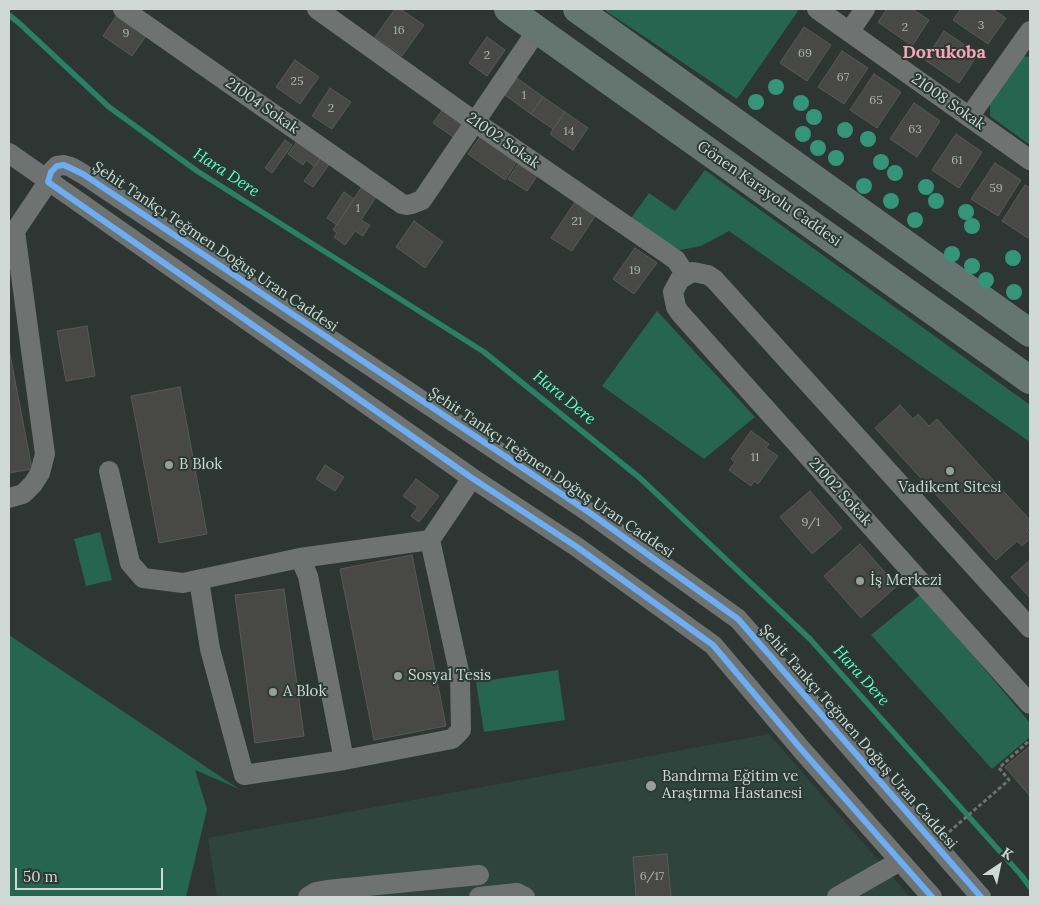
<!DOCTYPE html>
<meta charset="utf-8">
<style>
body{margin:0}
#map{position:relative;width:1039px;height:906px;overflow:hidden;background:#2e3633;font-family:Lora,serif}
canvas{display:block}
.frame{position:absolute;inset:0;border:10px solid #cfd8d4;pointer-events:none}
.north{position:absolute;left:974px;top:841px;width:50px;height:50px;-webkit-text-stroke:4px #2b3a34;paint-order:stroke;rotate:34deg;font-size:14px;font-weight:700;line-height:20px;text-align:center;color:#cfd8d4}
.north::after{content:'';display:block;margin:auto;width:18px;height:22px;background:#cfd8d4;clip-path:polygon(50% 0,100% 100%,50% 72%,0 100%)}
.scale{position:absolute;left:15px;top:868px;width:148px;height:22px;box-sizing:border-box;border:2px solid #cfd8d4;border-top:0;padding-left:6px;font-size:15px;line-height:18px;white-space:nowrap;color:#cfd8d4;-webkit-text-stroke:4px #2b3a34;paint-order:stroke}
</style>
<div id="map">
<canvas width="1039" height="906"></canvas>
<div class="frame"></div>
<div class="north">K</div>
<div class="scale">50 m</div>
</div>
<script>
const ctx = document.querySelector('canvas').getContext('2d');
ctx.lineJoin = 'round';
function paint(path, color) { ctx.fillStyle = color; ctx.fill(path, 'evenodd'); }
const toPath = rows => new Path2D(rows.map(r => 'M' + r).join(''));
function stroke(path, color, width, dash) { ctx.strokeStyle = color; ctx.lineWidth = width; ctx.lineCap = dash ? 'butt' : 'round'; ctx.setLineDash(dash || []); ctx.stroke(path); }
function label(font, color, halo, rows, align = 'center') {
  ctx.font = font + ' Lora,serif'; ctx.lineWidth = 4; ctx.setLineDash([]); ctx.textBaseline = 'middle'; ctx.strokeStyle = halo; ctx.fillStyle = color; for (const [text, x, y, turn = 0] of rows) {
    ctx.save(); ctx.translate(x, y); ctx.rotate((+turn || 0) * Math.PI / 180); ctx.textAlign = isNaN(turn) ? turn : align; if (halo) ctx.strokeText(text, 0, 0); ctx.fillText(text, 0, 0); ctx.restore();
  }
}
const built = toPath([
 [769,734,910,897,217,897,208,838]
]);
const green = toPath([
 [607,9,795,9,798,11,737,99,606,11],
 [1021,56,1030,57,1030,145,990,116,990,98],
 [705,170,1030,405,1030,442,729,231,701,246,680,250,629,221,649,193,675,211],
 [657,311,755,417,704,459,602,386],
 [100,532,112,580,86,586,74,539],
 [921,594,1030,723,1030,737,992,769,871,635],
 [9,635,239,789,195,770,207,809,186,897,9,897],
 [558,670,565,720,484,732,476,682]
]);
const stream = toPath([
 [9,15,19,23,109,107,197,171,484,352,640,478,810,639,1021,875,1030,887]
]);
const building = toPath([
 [395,9,400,9,424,25,402,56,375,37,395,9],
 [887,9,912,9,929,20,912,46,878,22,887,9],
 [961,9,992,9,1006,18,988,44,953,20,961,9],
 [119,12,148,33,132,56,103,36,119,12],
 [804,27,831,45,807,81,780,63,804,27],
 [944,31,978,54,959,83,925,60,944,31],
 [487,37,505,50,487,76,469,63,487,37],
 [842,51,868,68,844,104,818,87,842,51],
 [295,60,319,77,300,104,276,87,295,60],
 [874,74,901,92,877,128,850,110,874,74],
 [517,78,543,97,531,114,505,95,517,78],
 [330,88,351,102,332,129,312,116,330,88],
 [543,97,565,112,553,129,531,114,543,97],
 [914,103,940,121,917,157,890,139,914,103],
 [443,109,465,125,456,139,433,123,443,109],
 [565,112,588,128,573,150,550,134,565,112],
 [956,134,982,152,959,188,932,170,956,134],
 [480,137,516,163,505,180,468,154,480,137],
 [285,140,292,145,272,173,265,168,285,140],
 [298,140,321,157,315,167,306,160,303,165,288,154,298,140],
 [321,157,330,163,313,187,304,181,321,157],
 [995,163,1021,180,998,216,971,199,995,163],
 [518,164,537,176,527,191,508,179,518,164],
 [1025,185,1030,188,1030,235,1028,238,1002,221,1025,185],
 [361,188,376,197,361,220,370,225,363,236,355,231,345,245,334,237,337,233,333,230,361,188],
 [344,192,354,199,337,225,327,218,344,192],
 [575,202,596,215,572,251,551,238,575,202],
 [414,221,443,242,425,268,396,247,414,221],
 [635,248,657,263,634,294,613,279,635,248],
 [87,326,95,376,66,381,57,331,87,326],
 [9,349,32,469,9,473,9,349],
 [180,387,207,534,159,543,131,396,180,387],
 [900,405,913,419,918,414,929,426,937,419,1030,520,1030,527,1027,530,1030,533,1030,539,1022,546,1017,541,996,560,875,428,900,405],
 [751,431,769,444,766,448,778,456,758,484,754,481,751,486,729,470,735,462,731,459,751,431],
 [325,465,344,477,335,491,316,479,325,465],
 [416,479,439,496,419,522,411,516,418,507,403,496,416,479],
 [810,491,842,528,812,554,780,517,810,491],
 [860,544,897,586,861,618,824,576,860,544],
 [412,555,446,726,374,740,340,569,412,555],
 [1030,560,1030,598,1011,577,1030,560],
 [284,589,304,736,255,743,235,595,284,589],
 [1030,746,1030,796,1005,767,1030,746],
 [667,854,671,897,636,897,633,857,667,854]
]);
const path = toPath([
 [949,832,1009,780,999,768,1030,740]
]);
const minor = toPath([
 [123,9,402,204,407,205,412,204,422,200,538,29],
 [317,9,475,122,666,253,676,260,686,275],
 [817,9,1030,160],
 [849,32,865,9],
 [969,117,1030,31],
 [9,153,472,478,577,547,713,645,801,749,932,897],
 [9,231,15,231,45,454,40,473,33,484,23,494,9,498],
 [15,231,48,182,51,172,57,166,64,165,71,167,83,174,590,513,738,619,981,897],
 [109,471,130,563,143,578,183,583,300,558,430,540],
 [300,558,308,576,344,760],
 [199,580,210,649,244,775,344,760,452,739,461,730,460,676,430,540,472,478],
 [1030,628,714,279,708,275,693,272,680,279,673,292,676,307,680,313,1030,704],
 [308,897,316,892,327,890,479,875],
 [479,897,517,893,525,897],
 [837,897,900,861]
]);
const highway = toPath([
 [508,9,1030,380],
 [577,9,1030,333]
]);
const cycleway = toPath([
 [932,897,801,749,713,645,577,547,472,478,48,182,51,172,57,166,64,165,83,174,590,513,738,619,981,897]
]);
const trees = [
 [776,87],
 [756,102],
 [801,103],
 [814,117],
 [845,130],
 [803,134],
 [868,139],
 [818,148],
 [836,158],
 [881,162],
 [895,173],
 [864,186],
 [926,187],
 [891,201],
 [936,201],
 [966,212],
 [915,220],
 [972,226],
 [952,254],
 [1013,258],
 [972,266],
 [986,280],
 [1014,292]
];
const markers = [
 [169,465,5,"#979f9c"],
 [950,471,5,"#979f9c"],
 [860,581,5,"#979f9c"],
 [398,676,5,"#979f9c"],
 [273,692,5,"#979f9c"],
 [651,786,6,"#979f9c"]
];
const numberNames = [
 ["3",981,26],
 ["2",905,28],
 ["16",399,31],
 ["9",126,34],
 ["69",805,54],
 ["2",487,56],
 ["67",843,78],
 ["25",297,82],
 ["1",524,96],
 ["65",876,101],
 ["2",331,109],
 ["63",915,130],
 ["14",569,132],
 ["61",957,161],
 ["59",996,189],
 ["1",358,209],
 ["21",577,222],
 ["19",635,271],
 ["11",755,458],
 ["9/1",811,523],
 ["6/17",652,877]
];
const streetNames = [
 ["21008 Sokak",948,102,35],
 ["21004 Sokak",262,106,35],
 ["21002 Sokak",503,141,35],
 ["Gönen Karayolu Caddesi",769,194,35],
 ["Şehit Tankçı Teğmen Doğuş Uran Caddesi",215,247,34],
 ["Şehit Tankçı Teğmen Doğuş Uran Caddesi",551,473,34],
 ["21002 Sokak",840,492,48],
 ["Şehit Tankçı Teğmen Doğuş Uran Caddesi",858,737,49]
];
const poiNames = [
 ["B Blok",179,465],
 ["Vadikent Sitesi",950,488,"center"],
 ["İş Merkezi",870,581],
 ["Sosyal Tesis",408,676],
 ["A Blok",283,692],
 ["Bandırma Eğitim ve",662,777],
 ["Araştırma Hastanesi",662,794]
];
const waterNames = [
 ["Hara Dere",226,173,33],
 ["Hara Dere",564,398,39],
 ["Hara Dere",861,676,48]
];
const quarterNames = [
 ["Dorukoba",944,53]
];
paint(built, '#2e443c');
paint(green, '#266550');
stroke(stream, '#298065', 5.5);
paint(building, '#484947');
stroke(building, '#585958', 1);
stroke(path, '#6d7270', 3, [4, 2.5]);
stroke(minor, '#6e7371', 20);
stroke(highway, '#64766f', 28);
stroke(cycleway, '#6dadf4', 6);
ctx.fillStyle = '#349579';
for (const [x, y] of trees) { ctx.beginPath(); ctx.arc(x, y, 8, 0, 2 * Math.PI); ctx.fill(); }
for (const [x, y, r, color] of markers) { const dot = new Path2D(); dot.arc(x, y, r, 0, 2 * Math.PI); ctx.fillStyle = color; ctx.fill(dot); stroke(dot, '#2b3a34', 2); }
label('12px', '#adb4b1', null, numberNames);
label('15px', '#cfd8d4', '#2b3a34', streetNames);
label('15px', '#cfd8d4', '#2b3a34', poiNames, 'left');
label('italic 16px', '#5effcc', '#2b3a34', waterNames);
label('bold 18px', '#f6a3b6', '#2b3a34', quarterNames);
</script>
